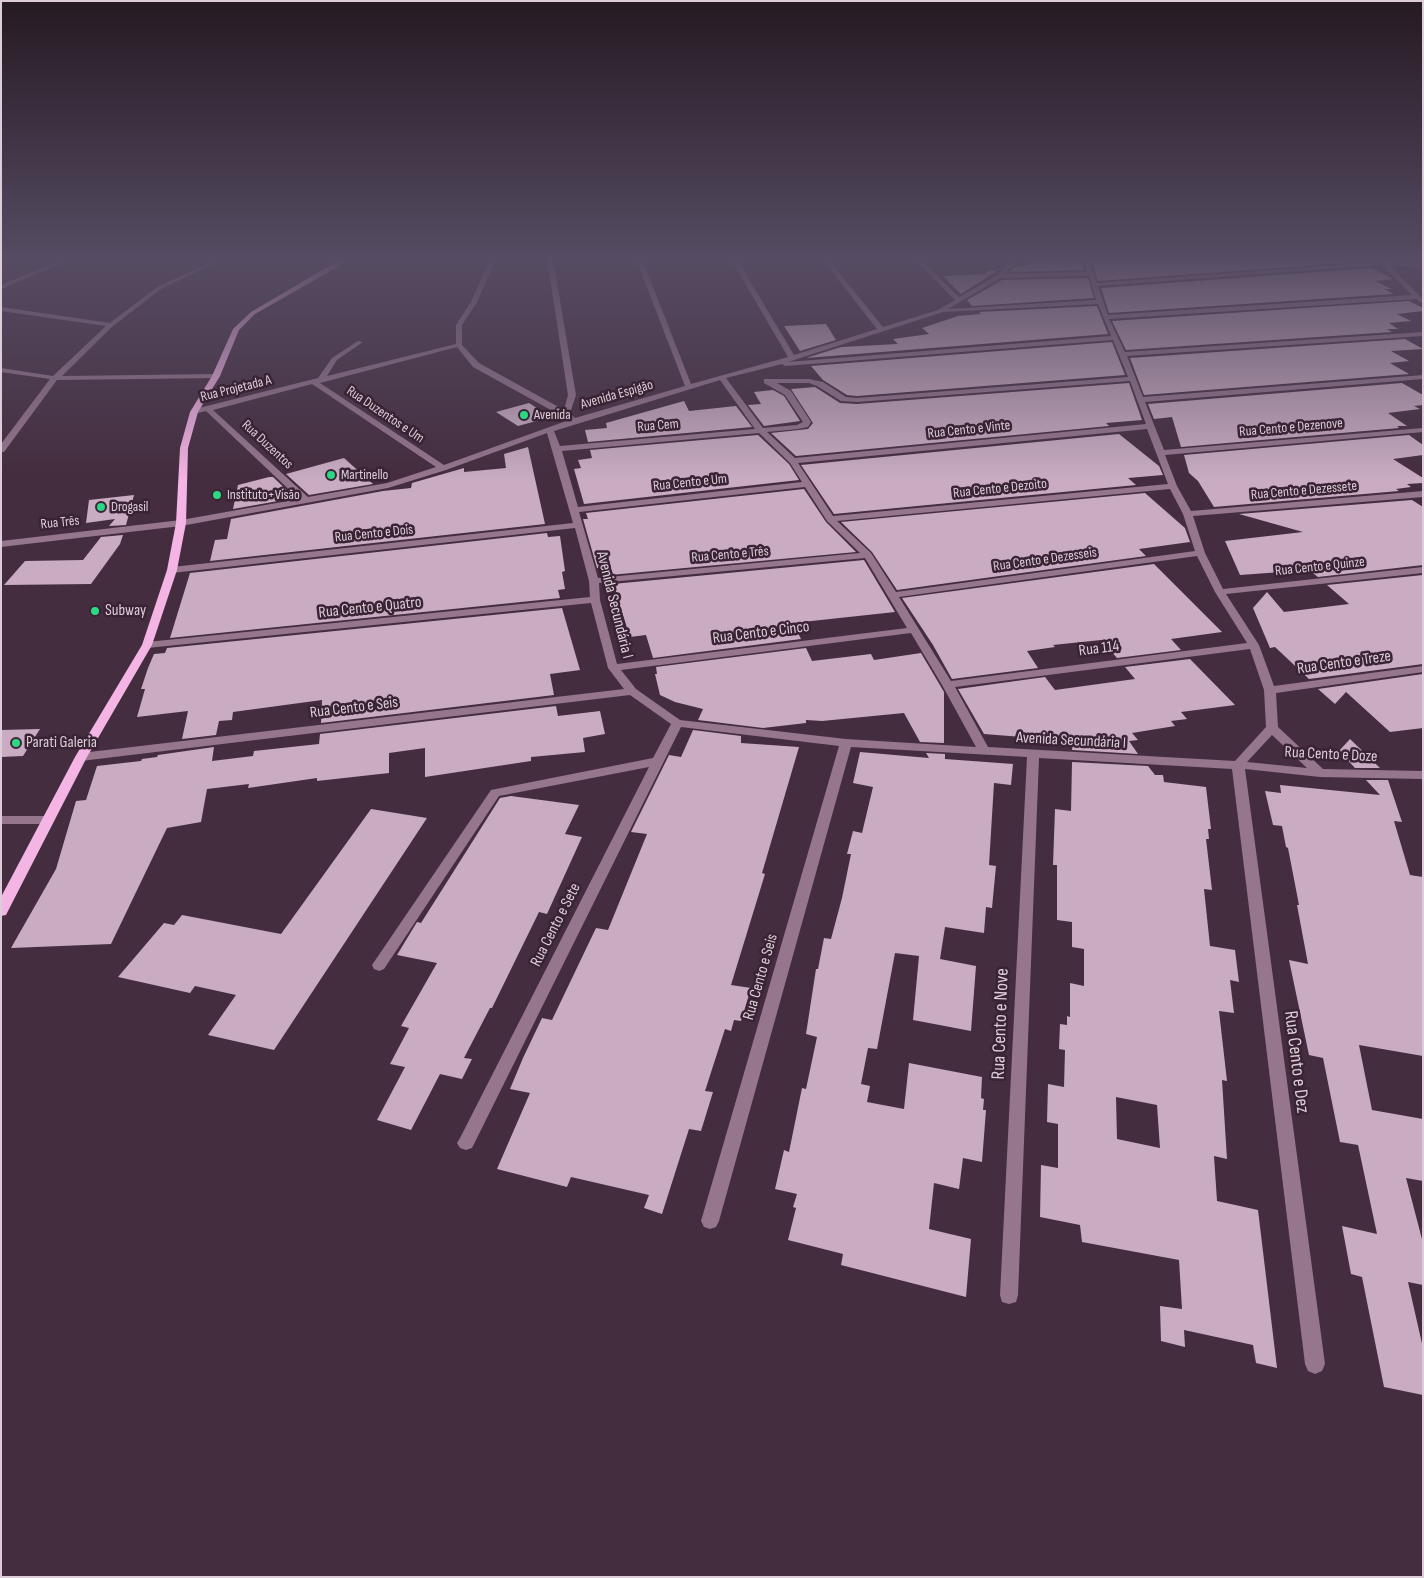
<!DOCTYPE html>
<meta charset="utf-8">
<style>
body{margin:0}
#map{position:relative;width:1424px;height:1578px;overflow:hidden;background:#442d3e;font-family:"Sofia Sans Condensed",sans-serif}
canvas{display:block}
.frame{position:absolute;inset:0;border:2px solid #dccdd8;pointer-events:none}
</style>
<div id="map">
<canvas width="1424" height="1578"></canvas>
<div class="frame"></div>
</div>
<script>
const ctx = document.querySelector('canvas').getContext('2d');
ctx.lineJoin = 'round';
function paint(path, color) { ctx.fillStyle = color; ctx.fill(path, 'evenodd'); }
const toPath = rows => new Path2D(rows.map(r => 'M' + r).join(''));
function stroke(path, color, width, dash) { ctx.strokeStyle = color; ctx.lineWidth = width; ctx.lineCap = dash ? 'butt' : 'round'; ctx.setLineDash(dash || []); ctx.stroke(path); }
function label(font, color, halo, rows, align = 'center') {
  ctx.font = font + ' "Sofia Sans Condensed",sans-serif'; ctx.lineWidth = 5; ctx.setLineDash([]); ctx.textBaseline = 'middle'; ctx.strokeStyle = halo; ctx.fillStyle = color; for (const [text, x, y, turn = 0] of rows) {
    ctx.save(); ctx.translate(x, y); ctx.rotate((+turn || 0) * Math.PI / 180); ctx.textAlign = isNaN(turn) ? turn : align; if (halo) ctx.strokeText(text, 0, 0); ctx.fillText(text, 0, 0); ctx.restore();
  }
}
const building = toPath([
 [1033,259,1081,259,1084,270,1009,272,1013,268,1029,265],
 [1091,259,1353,259,1359,262,1098,281],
 [1372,268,1393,279,1375,281,1392,289,1384,289,1394,294,1109,313,1101,288],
 [1000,269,961,294,943,276,987,274,985,272],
 [1088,278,1094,298,972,306,967,300,1002,280],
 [1409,301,1423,308,1423,311,1397,314,1411,321,1389,323,1398,329,1387,329,1392,332,1126,350,1112,321],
 [1097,306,1108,334,806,358,841,347,898,344,893,339,929,334,922,328,958,316,981,314,979,312],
 [826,324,836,340,800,351,784,326],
 [1405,339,1423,349,1391,351,1409,361,1390,363,1409,374,1144,395,1130,358],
 [1112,342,1125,375,857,396,847,395,823,380,811,366],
 [1129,383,1142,420,1106,423,1109,426,796,456,771,433,808,429,813,423,791,389,815,387,840,403,857,404],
 [1402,383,1423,395,1423,405,1414,406,1420,409,1388,413,1407,426,1397,426,1399,428,1181,447,1172,417,1154,419,1148,404],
 [773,390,784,396,800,421,764,426,748,405,761,404,754,392],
 [684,401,689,411,736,406,752,427,588,442,585,430,607,428,606,423],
 [529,403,551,417,518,426,496,412],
 [1119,434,1159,466,1163,475,1128,478,1136,485,834,514,801,465],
 [758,435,789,464,799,480,584,504,574,469,581,468,578,460,592,458,590,450],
 [1409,435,1423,445,1423,455,1393,459,1423,478,1423,483,1407,484,1411,487,1396,489,1399,491,1214,507,1198,481,1189,473,1184,455],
 [528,447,545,524,210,561,215,540,227,539,231,519,383,491,411,488,412,483,464,468,464,472,506,468,504,454],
 [344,458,373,484,309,495,286,474],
 [269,477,273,477,295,498,233,509,238,485],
 [804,489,826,522,856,552,610,575,608,567,597,568,583,519,588,519,586,513],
 [1145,493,1185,528,1190,542,1139,549,1146,556,897,590,872,552,841,522],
 [134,495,126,525,109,526,115,519,86,523,89,500],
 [1412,500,1423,507,1423,565,1318,577,1309,570,1240,575,1225,541,1303,532,1239,514],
 [547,533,548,537,560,536,565,571,562,572,565,589,558,590,560,598,170,638,190,573],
 [123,535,120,544,91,584,4,585,25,561,83,560,101,537],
 [864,560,895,612,793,623,801,639,653,658,646,635,630,637,613,584],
 [1154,564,1222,632,1171,639,1181,650,1117,658,1101,640,1053,645,1055,647,1027,651,1038,668,952,679,933,645,902,598],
 [1423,575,1423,664,1309,679,1275,647,1270,648,1253,608,1267,592,1284,612,1349,604,1327,585],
 [562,608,580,670,550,674,554,695,321,723,322,700,233,712,232,720,219,721,216,735,182,739,188,711,137,717,145,689,141,689,148,668,154,654,165,653,167,648],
 [806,648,812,661,871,654,874,660,921,653,944,692,944,743,920,742,904,713,822,721,806,720,806,723,763,728,698,720,703,709,675,702,660,695,655,674,657,674,656,667],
 [1190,659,1235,705,1181,712,1187,719,1171,721,1175,726,1132,733,1138,740,1129,741,1138,754,1072,750,1073,741,984,734,958,689,1045,677,1055,690,1135,679,1125,667],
 [1423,674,1423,728,1390,732,1346,692,1335,704,1318,689],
 [556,706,558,716,600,711,605,734,583,738,585,752,531,757,531,761,425,777,425,748,389,753,389,773,317,781,317,778,248,788,249,784,207,789,201,822,167,828,111,944,11,948,56,869,76,801,86,800,97,766,141,761,142,759,157,757,158,755,214,747,212,761,253,756,254,751,319,744,320,734],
 [40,729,23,756,1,757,1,730],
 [693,730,741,736,741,743,799,747,762,873,765,874,731,985,751,988,741,1021,734,1020,731,1031,725,1029,705,1091,713,1092,701,1131,689,1129,662,1214,644,1208,649,1195,571,1177,567,1187,497,1169,530,1093,510,1089,523,1058,542,1018,552,1020,596,928,608,930,647,834,631,832,669,755,681,757],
 [1350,739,1380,768,1355,768,1339,751],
 [860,752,929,758,926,753,945,754,945,759,1013,764,1011,785,994,783,989,865,996,866,992,908,986,907,984,933,945,927,940,959,976,966,971,1031,913,1020,919,956,895,953,877,1049,868,1048,861,1084,870,1086,867,1102,904,1109,909,1063,982,1077,981,1098,984,1099,983,1110,986,1110,982,1162,963,1158,959,1189,934,1183,929,1229,971,1239,966,1297,841,1265,843,1254,788,1240,796,1208,793,1207,797,1194,775,1189,784,1150,789,1152,802,1088,806,1089,817,1037,806,1034,816,969,818,969,824,938,831,939,842,898,851,854,847,854,853,831,862,833,873,787,853,783],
 [1072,762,1148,766,1155,775,1163,775,1164,782,1206,787,1211,829,1208,829,1209,839,1206,839,1212,890,1204,889,1210,946,1235,950,1239,982,1230,980,1234,1013,1219,1011,1227,1081,1222,1080,1227,1159,1214,1156,1217,1201,1258,1210,1277,1368,1256,1363,1253,1345,1184,1330,1185,1347,1161,1341,1160,1306,1182,1309,1179,1260,1082,1242,1080,1225,1040,1217,1041,1165,1058,1168,1058,1124,1047,1122,1048,1084,1064,1087,1065,1050,1059,1049,1060,1024,1067,1025,1067,1016,1070,1017,1070,983,1084,986,1084,949,1072,947,1072,922,1057,920,1057,865,1053,865,1055,809,1071,811],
 [1116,1097,1157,1105,1160,1148,1117,1139],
 [1366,780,1388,780,1402,822,1394,821,1410,875,1423,877,1423,1056,1359,1045,1372,1110,1423,1119,1423,1181,1406,1178,1423,1243,1423,1285,1408,1282,1423,1348,1423,1395,1384,1387,1362,1277,1351,1274,1342,1226,1377,1234,1358,1145,1340,1142,1323,1058,1309,1055,1289,960,1308,964,1297,905,1299,905,1288,848,1286,847,1282,826,1273,825,1265,791,1281,793,1280,785,1380,795],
 [511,796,579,805,565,834,582,837,547,914,539,912,492,1008,490,1008,464,1058,472,1059,462,1079,440,1074,411,1130,377,1120,405,1067,390,1064,409,1028,401,1026,437,963,397,955,417,922,421,923,500,798],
 [371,809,427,818,274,1050,208,1035,236,995,195,986,190,993,118,977,164,923,174,925,182,915,281,934]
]);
const minor = toPath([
 [64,259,71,259,1,289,1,285,64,259],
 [217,259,224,259,161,289,113,326,62,376,216,374,220,376,219,378,57,380,4,452,1,452,1,444,50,379,1,372,1,368,53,376,106,326,1,311,1,307,110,323,157,287,217,259],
 [490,259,496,259,477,302,462,325,462,345,479,363,564,410,568,395,547,259,553,259,576,395,570,413,575,418,685,386,636,259,642,259,691,384,788,357,731,259,737,259,794,355,877,329,822,259,828,259,883,327,938,310,955,300,914,259,920,259,959,297,998,275,1012,259,1018,259,1005,274,1087,272,1083,259,1089,259,1097,283,1380,262,1382,259,1386,261,1423,264,1423,268,1389,265,1423,299,1421,303,1416,299,1109,319,1125,352,1423,332,1423,336,1127,356,1143,397,1423,375,1423,379,1145,402,1164,450,1423,428,1423,432,1165,455,1177,486,1191,511,1423,491,1423,497,1193,516,1205,553,1223,589,1423,567,1423,573,1226,594,1259,645,1274,686,1423,666,1423,672,1276,693,1278,727,1323,769,1423,771,1423,779,1320,777,1245,769,1325,1364,1322,1371,1315,1374,1308,1371,1305,1364,1232,769,1039,758,1018,1295,1016,1302,1009,1304,1002,1302,1000,1295,1027,757,851,747,719,1221,716,1227,710,1229,704,1227,701,1221,839,746,681,727,472,1148,466,1150,460,1148,457,1143,460,1138,649,767,499,796,384,969,379,971,374,969,372,965,491,790,653,758,671,724,630,695,81,761,77,760,75,757,81,753,624,689,608,668,591,603,147,648,142,645,147,642,590,597,589,581,575,528,172,573,167,570,172,567,573,523,547,433,446,470,388,488,181,526,1,547,1,541,181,520,299,499,206,411,194,414,191,414,191,410,318,378,332,358,358,341,363,342,337,360,327,376,456,344,456,325,471,302,490,259],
 [1382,265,1412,295,1108,315,1098,286,1382,265],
 [1089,276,1096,300,948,309,1001,278,1089,276],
 [1098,304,1111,336,788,362,943,312,1098,304],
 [1113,340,1128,377,857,398,846,397,823,382,809,379,764,379,764,383,785,395,803,422,797,425,763,428,726,378,782,364,785,366,1113,340],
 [457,347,473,367,569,420,444,465,320,383,457,347],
 [720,380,755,429,560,446,554,431,720,380],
 [1130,381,1146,424,795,458,767,432,798,429,808,427,811,422,791,391,777,383,809,383,817,386,841,401,857,402,1130,381],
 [312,384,436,467,387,483,308,497,213,410,312,384],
 [1147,429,1168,484,833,516,798,463,1147,429],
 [759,433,790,463,802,482,578,507,562,451,759,433],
 [805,487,827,521,860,553,598,578,579,512,805,487],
 [1170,489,1183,514,1195,551,896,592,871,553,837,521,1170,489],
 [1197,556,1215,592,1247,643,951,681,899,597,1197,556],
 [865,558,907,628,617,664,600,600,599,583,865,558],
 [911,633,942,685,976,747,846,739,680,720,636,689,621,670,911,633],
 [1250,649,1264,690,1266,727,1235,761,988,747,955,687,1250,649],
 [1272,735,1307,768,1247,762,1272,735],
 [1,816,49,816,55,820,49,824,1,824,1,816]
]);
const major = toPath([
 [341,259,347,259,334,269,255,314,239,330,220,376,198,412,188,448,186,523,177,570,152,645,87,757,8,911,6,915,1,916,1,897,75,757,142,645,167,570,176,523,180,448,190,412,212,376,233,329,251,312,341,259]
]);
const markers = [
 [524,415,5,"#2bd884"],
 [331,475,5,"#2bd884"],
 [217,495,5,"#2bd884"],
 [101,507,5,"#2bd884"],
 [95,611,5,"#2bd884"],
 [16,743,5,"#2bd884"]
];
const farStreetnames = [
 ["Rua Projetada A",236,389,-14],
 ["Avenida Espigão",617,395,-16],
 ["Rua Duzentos e Um",385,415,34],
 ["Rua Cem",658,426,-5],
 ["Rua Cento e Dezenove",1291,428,-5],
 ["Rua Cento e Vinte",969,430,-6],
 ["Rua Duzentos",267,445,43],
 ["Rua Cento e Um",690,483,-6],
 ["Rua Cento e Dezoito",1000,489,-6],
 ["Rua Cento e Dezessete",1304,491,-5],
 ["Rua Três",60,523,-6],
 ["Rua Cento e Dois",374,534,-6],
 ["Rua Cento e Três",730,555,-5],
 ["Rua Cento e Dezesseis",1045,560,-8],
 ["Rua Cento e Quinze",1320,567,-6]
];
const farPoinames = [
 ["Avenida",534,415],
 ["Martinello",341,475],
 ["Instituto+Visão",227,495],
 ["Drogasil",111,507]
];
const streetNames = [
 ["Avenida Secundária I",614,605,76],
 ["Rua Cento e Quatro",370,608,-6],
 ["Rua Cento e Cinco",761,633,-7],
 ["Rua 114",1099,649,-7],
 ["Rua Cento e Treze",1344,663,-8],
 ["Rua Cento e Seis",354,708,-7],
 ["Avenida Secundária I",1071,741,3],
 ["Rua Cento e Doze",1331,755,3],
 ["Rua Cento e Sete",556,925,-63],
 ["Rua Cento e Seis",761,977,-74]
];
const poiNames = [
 ["Subway",105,611],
 ["Parati Galeria",26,743]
];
const nearStreetnames = [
 ["Rua Cento e Nove",1001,1024,-88],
 ["Rua Cento e Dez",1296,1062,83]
];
paint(building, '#c9acc1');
paint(minor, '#95768d');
paint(major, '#f4b4e4');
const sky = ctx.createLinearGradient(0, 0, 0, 480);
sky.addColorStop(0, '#251922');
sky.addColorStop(0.54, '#564c63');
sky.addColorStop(1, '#564c6300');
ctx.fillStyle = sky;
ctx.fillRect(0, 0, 1424, 480);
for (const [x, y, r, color] of markers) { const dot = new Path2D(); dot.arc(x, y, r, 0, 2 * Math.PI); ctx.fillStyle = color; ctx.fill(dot); stroke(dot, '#392334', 2); }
label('14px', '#dccdd8', '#392334', farStreetnames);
label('14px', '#dccdd8', '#392334', farPoinames, 'left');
label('16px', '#dccdd8', '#392334', streetNames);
label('16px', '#dccdd8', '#392334', poiNames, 'left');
label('19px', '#dccdd8', '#392334', nearStreetnames);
</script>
